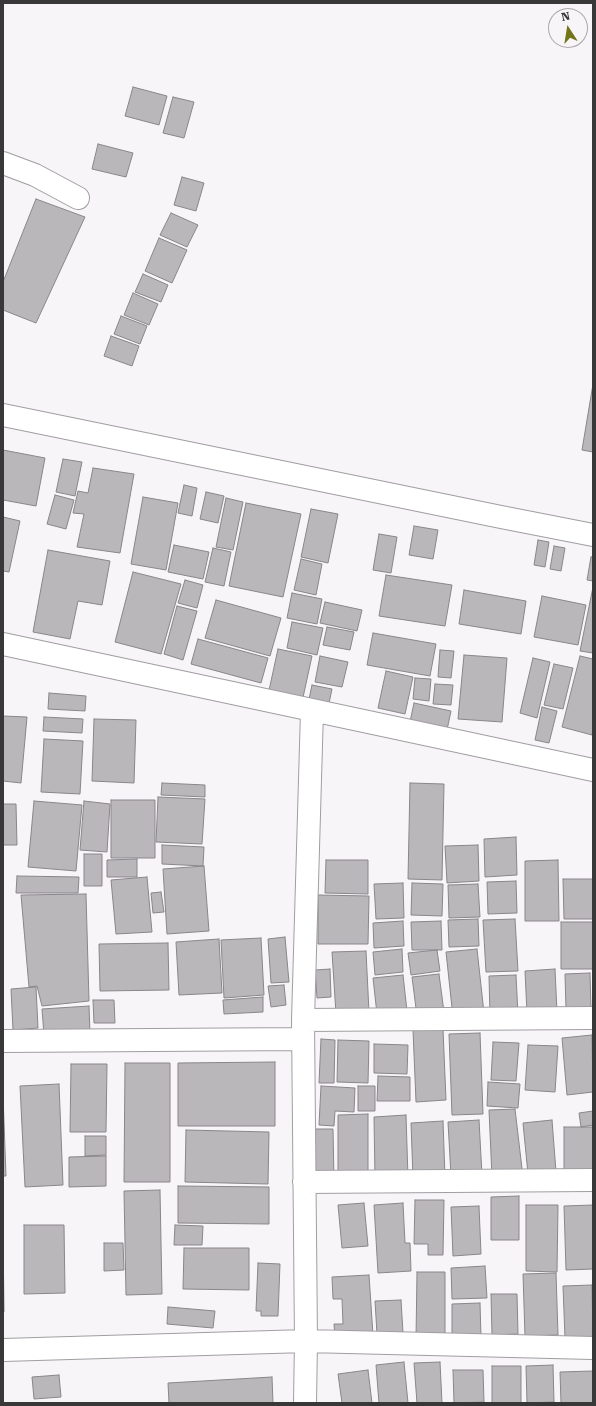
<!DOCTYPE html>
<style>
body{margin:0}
#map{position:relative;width:596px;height:1406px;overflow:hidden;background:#f8f5f9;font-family:"Roboto Serif",serif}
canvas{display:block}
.frame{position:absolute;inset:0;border:4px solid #393839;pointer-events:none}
.north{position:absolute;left:548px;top:8px;width:40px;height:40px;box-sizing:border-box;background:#f8f5f9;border:1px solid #aca9ac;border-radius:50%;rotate:348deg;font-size:11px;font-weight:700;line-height:16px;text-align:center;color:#393839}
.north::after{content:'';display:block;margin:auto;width:14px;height:18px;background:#74751b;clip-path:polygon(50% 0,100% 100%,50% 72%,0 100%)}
</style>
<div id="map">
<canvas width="596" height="1406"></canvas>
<div class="frame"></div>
<div class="north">N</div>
</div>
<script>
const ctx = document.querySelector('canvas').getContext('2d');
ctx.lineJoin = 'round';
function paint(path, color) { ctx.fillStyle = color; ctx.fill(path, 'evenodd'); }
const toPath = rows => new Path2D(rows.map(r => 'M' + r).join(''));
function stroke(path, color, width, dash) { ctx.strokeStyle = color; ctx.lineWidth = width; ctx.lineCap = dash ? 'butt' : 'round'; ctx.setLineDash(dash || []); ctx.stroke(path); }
const building = toPath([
 [133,87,167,96,159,125,125,116,133,87],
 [173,97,194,102,184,138,163,133,173,97],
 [98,144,133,153,126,177,92,169,98,144],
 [182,177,204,183,196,211,174,205,182,177],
 [36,199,85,217,36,323,3,310,3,282,36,199],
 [171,213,198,225,187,247,160,235,171,213],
 [159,238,187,250,172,283,145,271,159,238],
 [143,274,168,285,161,302,135,292,143,274],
 [133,293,158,304,149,325,124,315,133,293],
 [121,316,147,326,140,344,114,334,121,316],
 [111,336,139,346,132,366,104,356,111,336],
 [593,384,593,452,582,450,593,384],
 [3,450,45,458,36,506,3,500,3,450],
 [63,459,82,462,75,496,56,492,63,459],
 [93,468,134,474,120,553,77,547,84,514,73,513,78,491,88,493,93,468],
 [184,485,197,488,192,516,178,513,184,485],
 [206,492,224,496,218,523,200,519,206,492],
 [55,495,74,500,66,529,47,524,55,495],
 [143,497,178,503,166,570,131,564,143,497],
 [226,498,243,502,233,550,216,547,226,498],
 [246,503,301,514,283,597,229,586,246,503],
 [311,509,338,514,328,563,301,557,311,509],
 [3,517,20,521,9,572,3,571,3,517],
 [414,526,438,530,433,559,409,555,414,526],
 [379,534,397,537,391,573,373,570,379,534],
 [538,540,549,542,545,567,534,565,538,540],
 [174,545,209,552,203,579,168,572,174,545],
 [554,546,565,548,561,571,550,569,554,546],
 [213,548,231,552,224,586,205,582,213,548],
 [48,550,110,561,102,605,78,601,70,639,33,632,48,550],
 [591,557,593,557,593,581,587,580,591,557],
 [301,559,322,564,316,595,294,590,301,559],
 [133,572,181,584,161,654,115,642,133,572],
 [386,575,452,585,445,626,379,616,386,575],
 [185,580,203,585,197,608,178,603,185,580],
 [593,587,593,653,580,651,593,587],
 [464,590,526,601,521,634,459,624,464,590],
 [292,593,322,599,317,624,287,618,292,593],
 [542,596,586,605,578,645,534,637,542,596],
 [216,600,281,618,270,656,205,638,216,600],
 [325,602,362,610,357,631,320,623,325,602],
 [177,606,197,611,183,660,164,654,177,606],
 [292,622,323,628,317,655,287,648,292,622],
 [327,627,354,632,350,650,323,645,327,627],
 [373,633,436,644,430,676,367,665,373,633],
 [198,639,268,658,261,683,191,664,198,639],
 [278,649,312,656,302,702,268,695,278,649],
 [440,650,454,651,451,678,438,677,440,650],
 [464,655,507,658,502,722,458,719,464,655],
 [320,656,348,662,342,687,315,682,320,656],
 [580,656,593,659,593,729,592,735,562,727,580,656],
 [533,658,550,662,537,718,520,713,533,658],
 [554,664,573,668,563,709,544,705,554,664],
 [386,671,413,677,405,714,378,708,386,671],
 [415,678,431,679,429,701,413,699,415,678],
 [435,684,453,685,451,705,433,704,435,684],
 [312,685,332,689,328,708,308,704,312,685],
 [49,693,86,696,85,711,48,709,49,693],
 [414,703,451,711,447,730,410,722,414,703],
 [542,707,557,711,549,743,535,740,542,707],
 [3,716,27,717,21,783,3,781,3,716],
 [44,717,83,719,82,733,43,731,44,717],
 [94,719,136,720,134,783,92,781,94,719],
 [44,739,83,741,80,794,41,792,44,739],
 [162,783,205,785,205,797,161,795,162,783],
 [410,783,444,784,442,880,408,879,410,783],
 [158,797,205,799,202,844,156,842,158,797],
 [111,800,155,800,155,858,111,858,111,800],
 [34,801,82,805,76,871,28,867,34,801],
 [84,801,110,804,107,852,80,850,84,801],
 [3,804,16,804,17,845,3,845,3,804],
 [516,837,517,875,485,877,484,839,516,837],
 [162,845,204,847,203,866,162,864,162,845],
 [478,845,479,881,447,883,445,846,478,845],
 [84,854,102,854,102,886,84,886,84,854],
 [137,859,137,877,107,877,107,860,137,859],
 [326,860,368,860,368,894,325,893,326,860],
 [558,860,559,921,525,921,525,861,558,860],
 [204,866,209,931,167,934,163,869,204,866],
 [17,876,79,877,78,893,16,893,17,876],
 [147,877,152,932,116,934,111,880,147,877],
 [563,879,593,879,593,919,564,919,563,879],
 [516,881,517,913,488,914,487,882,516,881],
 [403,883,404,918,376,919,374,884,403,883],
 [412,883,443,884,442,916,411,915,412,883],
 [478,884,480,917,449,918,448,885,478,884],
 [161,892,164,912,153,913,151,893,161,892],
 [86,894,89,1001,42,1006,37,986,29,987,21,895,86,894],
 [318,895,369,896,368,944,318,944,318,895],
 [478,919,479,946,449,947,448,920,478,919],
 [515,919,518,971,486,972,483,920,515,919],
 [403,921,404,946,374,948,373,923,403,921],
 [441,921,442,950,412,950,411,922,441,921],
 [561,922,593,922,593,969,561,969,561,922],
 [285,937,289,982,271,983,268,939,285,937],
 [261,938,264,995,224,998,221,940,261,938],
 [219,939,222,993,179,995,176,942,219,939],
 [168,943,169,990,100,991,99,944,168,943],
 [402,949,403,972,375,975,373,952,402,949],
 [477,949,484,1013,453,1017,446,952,477,949],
 [437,950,440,971,411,975,408,953,437,950],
 [366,951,369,1012,336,1014,332,952,366,951],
 [330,969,331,997,317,998,315,970,330,969],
 [555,969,557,1012,527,1013,525,971,555,969],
 [590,973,591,1009,566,1009,565,974,590,973],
 [439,974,444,1012,417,1016,412,977,439,974],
 [403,975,407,1011,377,1014,373,978,403,975],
 [516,975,518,1015,490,1016,489,976,516,975],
 [284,985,286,1005,271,1007,268,986,284,985],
 [36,987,38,1028,13,1030,11,989,36,987],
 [263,997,263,1012,224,1014,223,1000,263,997],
 [93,1000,114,1000,115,1023,94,1023,93,1000],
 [89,1006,90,1033,44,1035,42,1009,89,1006],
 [443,1029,446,1100,416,1102,413,1030,443,1029],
 [480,1033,483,1114,452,1115,449,1034,480,1033],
 [592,1035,593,1092,567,1095,562,1038,592,1035],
 [321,1039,335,1040,334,1083,319,1083,321,1039],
 [338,1040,369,1041,368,1083,337,1082,338,1040],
 [493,1042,519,1043,516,1081,491,1080,493,1042],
 [374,1044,408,1045,407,1074,374,1073,374,1044],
 [528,1045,558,1046,555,1092,525,1090,528,1045],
 [275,1062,275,1126,178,1126,178,1063,275,1062],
 [125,1063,170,1063,170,1182,124,1182,125,1063],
 [71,1064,107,1064,106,1132,70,1132,71,1064],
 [378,1076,410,1077,410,1101,377,1101,378,1076],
 [488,1082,520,1084,518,1108,487,1106,488,1082],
 [59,1084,63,1185,25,1187,20,1086,59,1084],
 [321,1086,355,1088,354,1112,335,1111,334,1126,319,1125,321,1086],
 [358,1086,375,1086,375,1111,358,1111,358,1086],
 [3,1095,6,1176,3,1176,3,1095],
 [515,1109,523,1177,492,1177,489,1110,515,1109],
 [593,1111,593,1125,581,1127,579,1113,593,1111],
 [368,1114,368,1177,338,1177,338,1115,368,1114],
 [406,1115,408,1178,375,1179,374,1117,406,1115],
 [479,1120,482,1175,451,1176,448,1122,479,1120],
 [552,1120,556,1172,528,1174,523,1123,552,1120],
 [443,1121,445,1177,413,1178,411,1123,443,1121],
 [564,1127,593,1127,593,1173,564,1173,564,1127],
 [314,1129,333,1129,334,1180,315,1180,314,1129],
 [186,1130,269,1132,268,1184,185,1182,186,1130],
 [85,1136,106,1136,106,1155,85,1156,85,1136],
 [106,1156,106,1186,69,1187,69,1157,106,1156],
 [178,1186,269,1187,269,1224,178,1223,178,1186],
 [160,1190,162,1294,126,1295,124,1191,160,1190],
 [519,1196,519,1240,491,1240,491,1197,519,1196],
 [415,1200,444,1200,443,1255,428,1255,428,1244,414,1244,415,1200],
 [364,1203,368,1246,342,1248,338,1205,364,1203],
 [403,1203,405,1243,410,1243,411,1271,378,1273,374,1205,403,1203],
 [526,1205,558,1205,557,1272,526,1271,526,1205],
 [593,1205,593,1269,566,1270,564,1206,593,1205],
 [479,1206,481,1254,453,1256,451,1207,479,1206],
 [24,1225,64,1225,65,1293,24,1294,24,1225],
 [175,1225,203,1226,202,1245,174,1245,175,1225],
 [3,1234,4,1312,3,1312,3,1234],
 [104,1243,123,1243,124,1270,104,1271,104,1243],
 [184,1248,249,1248,249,1290,183,1289,184,1248],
 [258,1263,280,1264,278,1316,261,1316,261,1311,256,1311,258,1263],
 [485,1266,487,1298,452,1299,451,1268,485,1266],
 [417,1272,445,1272,445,1340,416,1339,417,1272],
 [556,1273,558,1335,525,1336,523,1274,556,1273],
 [369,1275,373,1335,335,1337,334,1324,343,1324,342,1299,333,1299,332,1277,369,1275],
 [592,1285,593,1337,565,1338,563,1286,592,1285],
 [491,1294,517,1294,518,1334,492,1335,491,1294],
 [401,1300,403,1333,377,1334,375,1301,401,1300],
 [480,1303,481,1337,452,1337,452,1304,480,1303],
 [168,1307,215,1311,213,1328,167,1324,168,1307],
 [404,1362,408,1403,379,1403,376,1365,404,1362],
 [440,1362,442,1403,417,1403,414,1363,440,1362],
 [553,1365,554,1402,527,1403,526,1366,553,1365],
 [492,1366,521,1366,521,1403,492,1403,492,1366],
 [368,1370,372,1403,342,1403,338,1374,368,1370],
 [453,1370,483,1370,484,1402,454,1403,453,1370],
 [593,1371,593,1403,561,1403,560,1372,593,1371],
 [59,1375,61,1397,34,1399,32,1377,59,1375],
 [272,1377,273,1403,169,1403,168,1383,272,1377]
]);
const minor = toPath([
 [3,163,35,175,78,198],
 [3,415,501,517,593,535],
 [3,644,593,770],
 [303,1020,593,1018],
 [3,1041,303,1039],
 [304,1182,593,1180],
 [3,1350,306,1341,593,1348],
 [305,1403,306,1341,303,1020,312,711]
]);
paint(building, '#bab7bb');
stroke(building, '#89868a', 1);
stroke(minor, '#a19ea2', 24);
stroke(minor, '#fff', 22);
</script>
